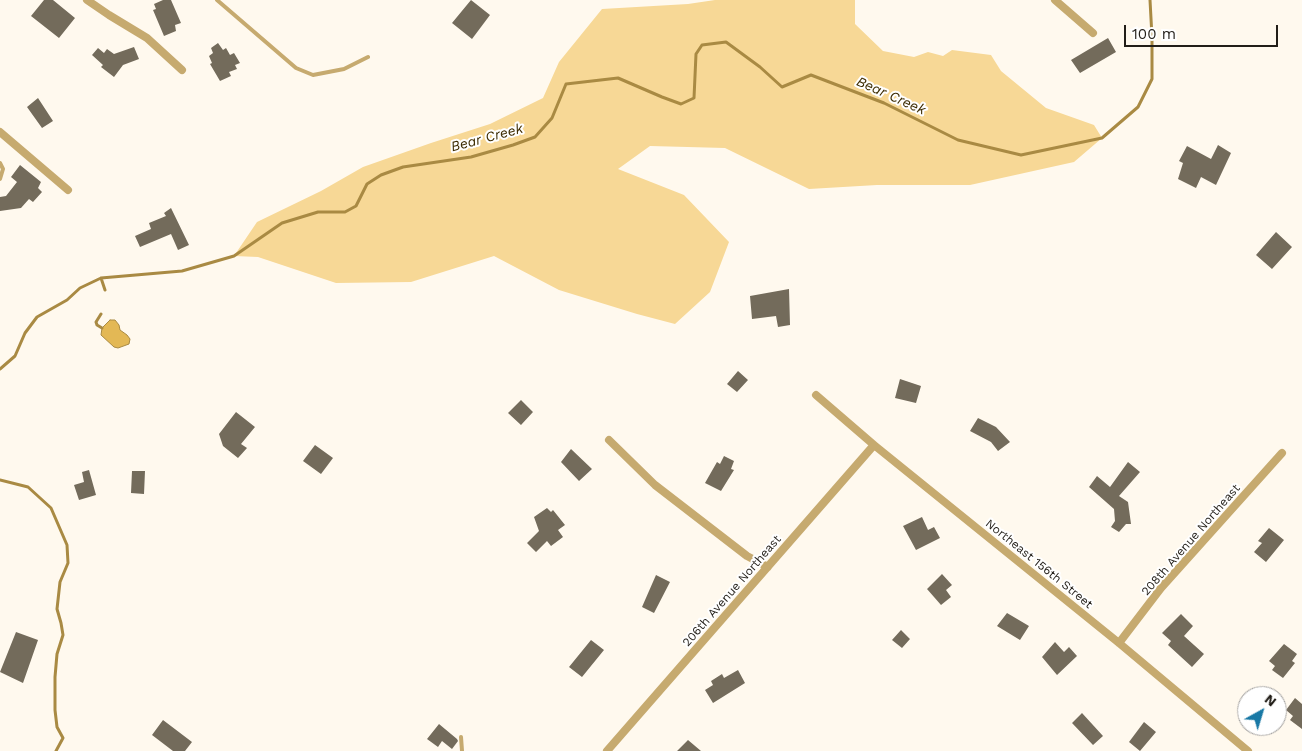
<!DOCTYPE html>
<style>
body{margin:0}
#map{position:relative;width:1302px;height:751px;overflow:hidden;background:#fff9ee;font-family:"Work Sans",sans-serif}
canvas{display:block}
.north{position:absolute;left:1237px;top:686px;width:50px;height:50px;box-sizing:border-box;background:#fff;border:1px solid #a7a5a3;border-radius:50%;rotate:39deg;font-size:14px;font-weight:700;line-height:20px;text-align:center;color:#221e18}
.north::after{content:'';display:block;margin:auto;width:18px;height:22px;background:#1878a5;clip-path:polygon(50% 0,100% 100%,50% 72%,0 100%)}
.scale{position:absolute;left:1124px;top:25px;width:154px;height:22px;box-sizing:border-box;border:2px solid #221e18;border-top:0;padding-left:6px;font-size:15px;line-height:18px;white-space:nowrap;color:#221e18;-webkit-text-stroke:4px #fff;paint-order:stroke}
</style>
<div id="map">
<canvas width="1302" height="751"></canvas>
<div class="north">N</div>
<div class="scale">100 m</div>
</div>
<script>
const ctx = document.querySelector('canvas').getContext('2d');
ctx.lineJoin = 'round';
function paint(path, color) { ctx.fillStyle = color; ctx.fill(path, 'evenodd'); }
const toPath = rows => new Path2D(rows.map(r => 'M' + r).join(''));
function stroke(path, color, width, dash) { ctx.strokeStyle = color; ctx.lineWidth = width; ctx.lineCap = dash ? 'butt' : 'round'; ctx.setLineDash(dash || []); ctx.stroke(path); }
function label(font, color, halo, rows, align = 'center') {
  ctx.font = font + ' "Work Sans",sans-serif'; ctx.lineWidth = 4; ctx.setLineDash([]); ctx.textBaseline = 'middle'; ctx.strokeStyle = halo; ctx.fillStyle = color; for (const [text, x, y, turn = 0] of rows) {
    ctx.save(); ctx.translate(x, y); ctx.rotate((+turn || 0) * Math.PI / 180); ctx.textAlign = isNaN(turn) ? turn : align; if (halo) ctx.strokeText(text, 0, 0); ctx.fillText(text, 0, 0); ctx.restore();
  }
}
const green = toPath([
 [715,0,855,0,855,24,883,51,914,57,928,52,943,56,952,50,991,55,1001,71,1046,108,1094,125,1102,138,1074,162,970,185,877,185,809,189,725,148,650,146,618,169,684,195,729,242,710,292,675,324,637,314,559,290,494,256,411,282,336,283,258,257,234,256,257,222,321,191,363,167,431,143,490,124,543,98,559,62,602,9,688,4]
]);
const water = toPath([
 [110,320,115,320,119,325,120,330,127,335,130,339,129,344,118,348,114,347,101,335,102,328,110,320]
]);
const stream = toPath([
 [101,278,105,290],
 [101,314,96,322,97,325,102,328],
 [0,369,15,356,25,333,37,317,67,300,80,288,101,278,182,271,234,256,282,223,318,212,345,212,356,206,367,184,381,175,403,167,471,157,513,145,535,137,552,118,566,84,618,78,662,97,681,104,694,98,696,54,702,45,726,42,760,67,782,87,811,75,884,103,958,140,1021,155,1102,138,1138,107,1152,79,1152,37,1150,0],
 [0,480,28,487,51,508,67,545,68,563,60,582,57,609,61,623,63,635,57,654,55,677,55,710,57,727,63,738,56,751]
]);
const building = toPath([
 [44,0,53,0,75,18,59,38,31,16],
 [163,0,171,0,181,23,175,25,176,31,164,36,153,10,156,9,154,4],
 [471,0,490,15,472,39,452,23],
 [1108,38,1116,52,1080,73,1071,60],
 [218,43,223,50,226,48,230,55,234,53,240,63,235,65,237,69,229,72,231,76,220,81,210,64,212,63,209,56,213,53,211,48],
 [134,47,139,59,123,65,114,77,101,67,103,65,92,55,98,48,104,53,107,49,114,54],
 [38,98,53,121,42,128,27,107],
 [1218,145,1231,153,1216,185,1201,177,1196,188,1178,179,1183,163,1179,161,1187,146,1211,159],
 [20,165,41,182,38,188,42,192,33,202,29,199,21,208,0,211,0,197,6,196,17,182,11,177],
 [171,208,189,245,178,250,171,234,140,247,135,236,151,229,149,223,166,216,164,213],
 [1276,232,1292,247,1272,269,1256,255],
 [789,289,790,325,778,327,776,316,752,319,750,296],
 [738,371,748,380,737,392,727,384],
 [900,379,921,386,916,403,895,398],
 [521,400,533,412,521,425,508,413],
 [236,412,255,427,241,444,247,448,238,458,223,446,219,434],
 [978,418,996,427,1010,442,998,451,991,442,970,431],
 [315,445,333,458,321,474,303,461],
 [571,449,592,469,579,481,561,462],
 [724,456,734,461,731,469,734,470,721,491,705,483,717,462,720,464],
 [1128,462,1140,472,1119,496,1128,502,1131,524,1126,524,1119,532,1111,527,1115,521,1114,509,1089,487,1097,476,1110,487],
 [89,470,96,495,79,500,74,485,84,482,82,472],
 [132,471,145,471,144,494,131,493],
 [547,508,551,512,553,510,565,525,558,530,563,537,551,546,547,541,536,552,527,543,539,531,534,517],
 [922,517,928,530,934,527,940,538,916,550,903,526],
 [1269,528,1284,540,1266,562,1254,552,1262,543,1258,541],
 [942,574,952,585,946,590,951,597,941,605,927,589],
 [656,575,670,582,654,613,642,607],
 [1007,613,1029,626,1020,640,997,626],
 [1181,614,1193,626,1184,636,1204,654,1192,667,1168,645,1171,641,1162,633],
 [901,630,910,639,902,648,892,640],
 [16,632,38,640,23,683,0,672],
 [591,640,604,650,582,677,569,667],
 [1055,642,1064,652,1069,647,1077,656,1057,675,1042,657],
 [1284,644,1297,654,1292,661,1295,663,1283,678,1272,670,1275,666,1269,661],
 [738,670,745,683,713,703,705,690,713,685,711,681,722,674,724,678],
 [1295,698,1302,704,1302,729,1290,720,1293,716,1286,710],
 [1082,713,1103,736,1093,745,1072,723],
 [163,720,192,742,185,751,173,751,152,735],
 [1144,722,1156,732,1140,751,1129,742],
 [439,724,457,739,458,741,452,749,442,741,438,747,427,739],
 [688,740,701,751,677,751]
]);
const lane = toPath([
 [217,0,296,68,313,75,344,69,368,57],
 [0,163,3,169,0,179],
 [461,737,462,751]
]);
const street = toPath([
 [87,0,109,15,147,38,182,70],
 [1055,0,1093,33],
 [0,132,68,190],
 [816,395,874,445,1119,643,1248,751],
 [609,440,655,485,747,556,768,567],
 [1119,643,1161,588,1282,453],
 [607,751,874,445]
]);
const streetNames = [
 ["208th Avenue Northeast",1191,540,-49],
 ["Northeast 156th Street",1039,564,39],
 ["206th Avenue Northeast",732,591,-49]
];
const waterNames = [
 ["Bear Creek",891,96,24],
 ["Bear Creek",487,138,-15]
];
paint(green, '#f7d896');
paint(water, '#e3b855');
stroke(water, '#a98a43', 1);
stroke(stream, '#a98a43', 3);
paint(building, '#736b5b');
stroke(lane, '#c6aa6f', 4);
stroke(street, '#c6aa6f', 8);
label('12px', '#221e18', '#fff', streetNames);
label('italic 14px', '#3c2b00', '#fff', waterNames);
</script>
